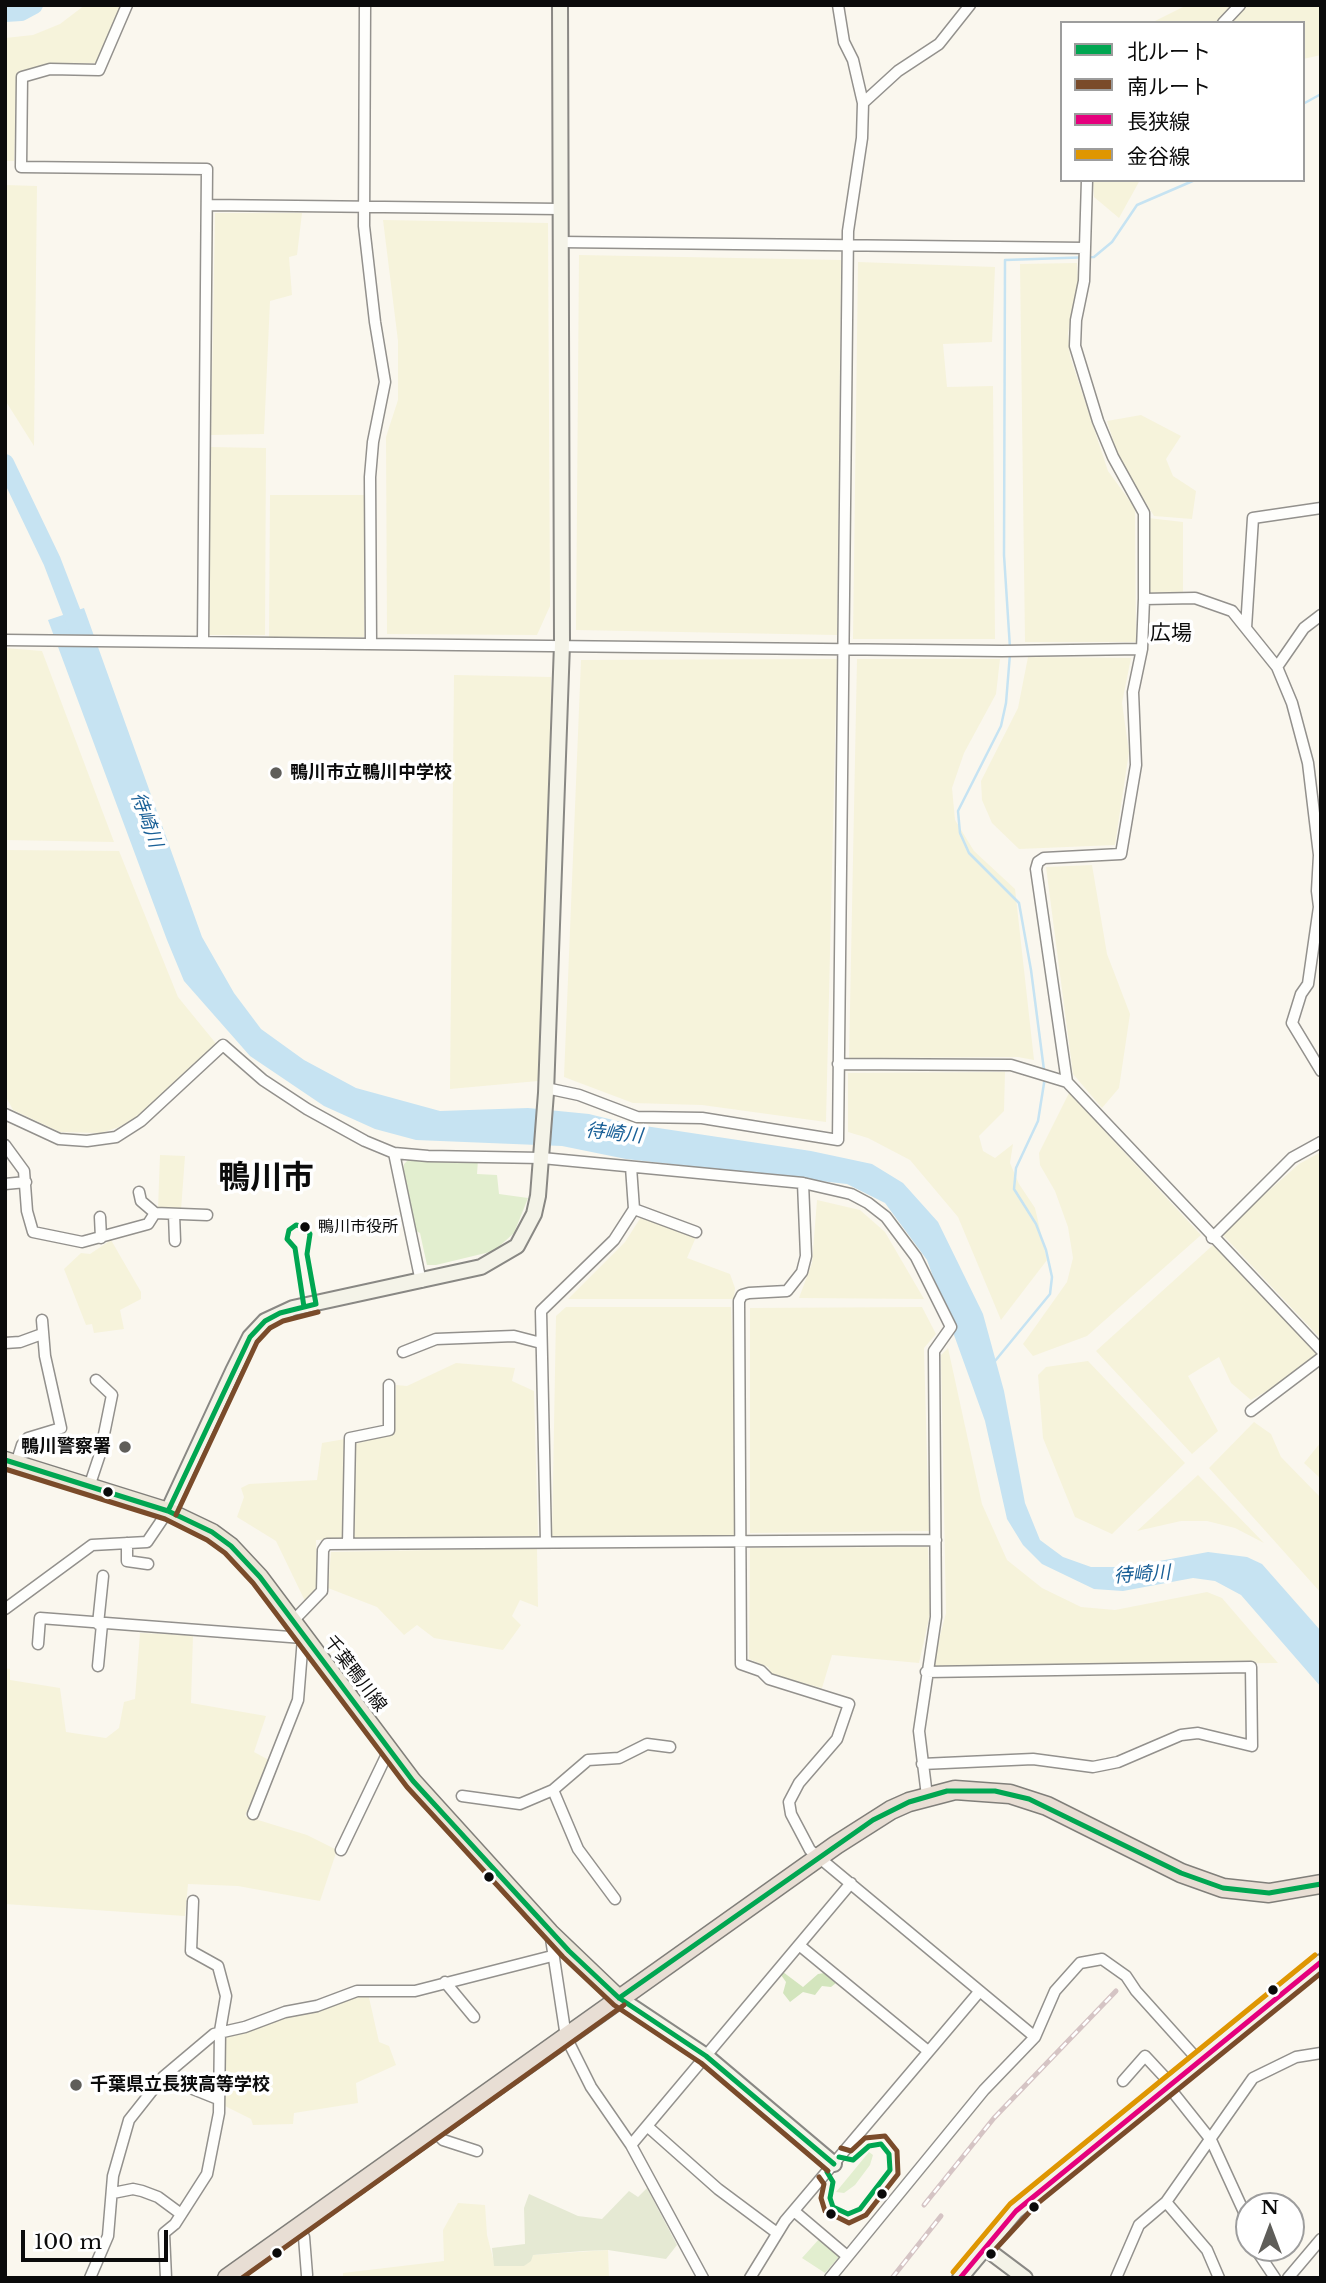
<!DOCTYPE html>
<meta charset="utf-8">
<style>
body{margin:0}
#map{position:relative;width:1326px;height:2283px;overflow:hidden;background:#faf7ee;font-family:"Libre Baskerville","Noto Sans JP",serif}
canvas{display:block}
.frame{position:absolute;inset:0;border:7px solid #0b0b0b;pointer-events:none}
.legend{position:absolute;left:1060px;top:21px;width:245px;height:161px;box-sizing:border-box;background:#fff;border:2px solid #9d9d9d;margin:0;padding:9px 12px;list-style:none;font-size:21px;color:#0b0b0b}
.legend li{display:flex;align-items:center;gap:14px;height:35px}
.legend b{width:35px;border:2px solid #9d9d9d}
.north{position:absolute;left:1235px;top:2192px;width:70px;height:70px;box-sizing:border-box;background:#fff;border:2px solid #9d9d9d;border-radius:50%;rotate:0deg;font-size:19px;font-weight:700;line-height:28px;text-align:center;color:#0b0b0b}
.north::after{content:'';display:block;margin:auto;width:24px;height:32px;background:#5f5e5a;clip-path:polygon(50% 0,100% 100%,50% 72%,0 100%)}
.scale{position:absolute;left:21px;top:2230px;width:147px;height:32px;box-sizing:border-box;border:4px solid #0b0b0b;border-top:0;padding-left:9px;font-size:21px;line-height:24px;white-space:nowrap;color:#0b0b0b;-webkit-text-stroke:5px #fff;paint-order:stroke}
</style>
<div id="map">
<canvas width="1326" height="2283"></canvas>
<div class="frame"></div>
<ul class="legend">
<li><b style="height:9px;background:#00a651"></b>北ルート</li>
<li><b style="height:9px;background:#7a4b2a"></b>南ルート</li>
<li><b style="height:9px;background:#e5007d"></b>長狭線</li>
<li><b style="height:9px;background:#df9601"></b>金谷線</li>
</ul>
<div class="north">N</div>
<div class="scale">100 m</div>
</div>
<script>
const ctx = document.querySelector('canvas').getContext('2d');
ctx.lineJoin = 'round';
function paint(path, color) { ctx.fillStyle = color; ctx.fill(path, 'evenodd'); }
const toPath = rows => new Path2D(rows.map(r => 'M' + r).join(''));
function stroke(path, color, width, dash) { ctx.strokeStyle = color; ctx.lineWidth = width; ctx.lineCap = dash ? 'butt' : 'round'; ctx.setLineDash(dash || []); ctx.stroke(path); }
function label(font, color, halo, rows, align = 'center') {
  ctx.font = font + ' "Libre Baskerville","Noto Sans JP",serif'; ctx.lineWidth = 7; ctx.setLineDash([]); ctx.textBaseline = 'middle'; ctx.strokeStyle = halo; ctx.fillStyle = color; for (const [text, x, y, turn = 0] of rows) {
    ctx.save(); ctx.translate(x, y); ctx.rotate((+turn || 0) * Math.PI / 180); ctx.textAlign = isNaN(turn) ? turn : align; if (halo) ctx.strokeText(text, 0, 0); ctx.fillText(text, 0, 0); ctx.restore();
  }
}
const farmland = toPath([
 [85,5,121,5,96,63,50,64,17,72,14,161,5,161,5,38,33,35,60,24],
 [1187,5,1233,5,1216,23,1153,22],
 [1246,5,1321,5,1321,55,1303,59,1303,23,1229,23],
 [1093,180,1140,180,1119,218,1094,197],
 [5,185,37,186,34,446,5,400],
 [215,213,302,213,297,255,289,257,292,295,270,301,264,434,211,435],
 [383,220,548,223,550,606,537,635,387,634,386,437,398,400,398,341],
 [579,255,841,260,837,635,576,630],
 [858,262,995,267,992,342,943,344,947,387,993,386,995,639,853,639],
 [1077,263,1078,281,1068,333,1070,356,1108,471,1135,508,1136,642,1025,642,1020,264],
 [1141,415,1181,436,1166,459,1173,476,1196,491,1192,519,1154,516,1119,459,1107,421],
 [210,447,266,448,265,635,209,635],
 [270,495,364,495,364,637,269,637],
 [1148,518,1183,522,1183,594,1149,595],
 [5,648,42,651,114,842,5,840],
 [1028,657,1131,658,1122,703,1129,752,1115,845,1019,849,992,823,982,800,981,781,1018,708],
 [837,659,826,1122,702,1105,633,1103,564,1077,581,660],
 [857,659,1000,659,996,694,964,753,952,788,955,820,974,851,1015,889,1034,1060,1018,1057,849,1058],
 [454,675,551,677,547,940,538,1081,450,1089],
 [5,850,119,851,178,997,218,1046,142,1114,119,1127,101,1133,60,1132,13,1110,5,1095],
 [1092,865,1107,954,1130,1014,1119,1088,1102,1108,1073,1074,1046,867],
 [1005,1072,1004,1111,979,1136,983,1151,995,1158,1013,1144,1010,1163,1019,1184,1035,1208,1047,1260,1001,1320,958,1217,910,1160,868,1138,848,1132,848,1073],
 [1069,1093,1201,1235,1087,1336,1033,1356,1023,1344,1067,1282,1073,1258,1068,1227,1055,1191,1040,1165,1039,1153],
 [1321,1152,1321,1339,1221,1233,1299,1164],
 [160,1155,185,1156,181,1210,158,1209],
 [817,1200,860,1210,885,1232,924,1299,799,1298,812,1263],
 [641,1217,696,1237,687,1258,730,1274,735,1288,734,1299,568,1299,625,1242],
 [111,1240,141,1292,141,1299,120,1310,124,1329,94,1333,92,1324,86,1325,64,1269,81,1253,90,1254],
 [1213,1245,1317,1354,1293,1376,1251,1400,1231,1383,1219,1357,1188,1376,1218,1431,1192,1454,1096,1351],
 [566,1307,731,1307,740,1536,552,1538,556,1316],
 [922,1307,936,1334,924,1348,929,1531,750,1533,750,1308],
 [948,1348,982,1504,1007,1560,1042,1588,1081,1607,1115,1610,1207,1592,1222,1598,1278,1663,932,1666,946,1613,941,1355],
 [1088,1361,1185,1463,1112,1534,1075,1517,1043,1438,1038,1375,1046,1367],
 [456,1363,515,1368,512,1381,534,1391,538,1536,352,1539,355,1444,394,1433,396,1385,407,1386],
 [1254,1422,1271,1434,1281,1457,1321,1498,1321,1593,1209,1468],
 [345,1439,342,1539,316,1540,318,1589,305,1601,276,1541,237,1517,244,1497,241,1488,249,1484,317,1480,322,1443],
 [1321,1442,1321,1479,1304,1463],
 [1198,1475,1264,1543,1235,1528,1207,1521,1181,1521,1137,1531],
 [928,1547,930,1614,919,1663,832,1655,822,1688,772,1675,768,1667,749,1659,750,1548],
 [537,1548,538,1607,520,1600,512,1616,521,1625,503,1650,434,1638,417,1625,404,1635,377,1607,328,1588,331,1552],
 [140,1633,193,1635,191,1703,266,1716,254,1752,269,1760,245,1816,307,1835,337,1850,320,1901,238,1886,188,1884,185,1916,5,1904,5,1668,10,1669,10,1680,60,1688,66,1732,106,1738,119,1728,124,1702,135,1699],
 [368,1993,379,2042,389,2046,396,2065,356,2083,358,2103,294,2113,293,2124,253,2125,251,2119,225,2106,225,2035],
 [458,2203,485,2205,487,2235,495,2266,524,2266,533,2255,608,2250,609,2278,343,2278,343,2273,444,2261,443,2230]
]);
const green = toPath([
 [409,1159,478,1160,477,1174,497,1175,499,1194,528,1198,514,1233,494,1251,436,1265,427,1265,420,1233,416,1231,404,1171,404,1164],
 [869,2152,873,2155,870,2165,855,2185,844,2193,836,2192],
 [820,2238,839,2257,825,2273,802,2258]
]);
const forest = toPath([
 [783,1972,803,1987,818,1974,824,1973,836,1983,831,1987,822,1986,815,1995,803,1992,790,2002,783,1993,786,1982,781,1975]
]);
const cemetery = toPath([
 [647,2188,677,2245,666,2259,608,2250,583,2251,533,2255,531,2261,524,2266,494,2266,492,2248,525,2244,524,2208,529,2194,578,2216,602,2219,629,2191,638,2197]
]);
const water = toPath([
 [84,608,202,937,234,993,261,1029,304,1060,356,1088,440,1111,528,1108,589,1114,625,1123,811,1151,872,1164,903,1183,938,1222,983,1314,1004,1391,1025,1503,1040,1540,1063,1557,1091,1567,1127,1567,1208,1552,1247,1557,1262,1564,1321,1631,1321,1687,1241,1595,1215,1581,1193,1578,1123,1591,1094,1589,1042,1564,1023,1545,1007,1519,985,1421,927,1260,885,1203,847,1184,626,1159,562,1146,416,1140,375,1129,324,1106,250,1056,184,981,167,940,48,620]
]);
const stream = toPath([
 [1303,104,1321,94],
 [1010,648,1004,555,1005,260,1094,257,1112,242,1137,205,1195,180],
 [1010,654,1006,703,1001,726,958,811,960,833,969,853,1019,903,1031,970,1044,1070],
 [995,1361,1050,1294,1052,1277,1046,1250,1036,1224,1014,1189,1016,1168,1038,1121,1045,1077]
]);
const river = toPath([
 [5,13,21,12,34,5],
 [5,463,52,561,80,634]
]);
const street = toPath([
 [127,5,99,70,50,69,22,77,21,167,207,169,203,641],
 [365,5,364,226,375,322,385,382,373,442,370,477,371,643],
 [1223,23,1240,5],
 [863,103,898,71,939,44,970,5],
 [1087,180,1084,281,1076,320,1075,346,1098,421,1113,457,1144,513,1144,599,1142,649,1133,692,1136,765,1121,854,1044,858,1038,862,1036,869,1067,1082,1321,1350],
 [208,205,560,209],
 [560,242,1085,248],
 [1144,599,1195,598,1232,611,1277,667,1292,703,1308,763,1319,855,1317,891,1319,907,1308,984,1301,994,1292,1023,1321,1071],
 [1246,628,1253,518,1321,508],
 [5,640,1002,651,1142,649],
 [1277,667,1304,628,1321,615],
 [838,1064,1011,1065,1067,1082],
 [546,1088,579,1095,637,1117,702,1118,838,1140,848,231,862,138,863,103,853,60,844,42,838,5],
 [5,1114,59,1139,87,1141,116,1137,141,1121,223,1045,263,1080,307,1109,365,1141,394,1153,428,1156,542,1158,803,1183,851,1194,868,1203,886,1217,916,1257,951,1327,934,1351,936,1617,919,1731,927,1796],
 [5,1145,24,1171,27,1211,33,1232,82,1242,148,1224,155,1213],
 [394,1153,421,1282],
 [803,1183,806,1256,802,1272,787,1291,749,1293,742,1295,739,1301,741,1664,761,1671,769,1679,849,1704,837,1739,799,1783,789,1802,791,1814,810,1850,1035,2037],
 [5,1184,26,1182],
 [139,1192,141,1201,155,1213,207,1215],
 [634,1209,696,1232],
 [174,1214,175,1241],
 [100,1217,101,1238],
 [1212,1238,1292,1158,1321,1142],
 [5,1343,20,1342,42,1334],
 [403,1352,436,1339,514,1336,541,1343],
 [1251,1411,1321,1358],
 [16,1464,22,1445,28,1438,61,1428,45,1356,42,1320],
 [89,1487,100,1454,112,1395,96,1380],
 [546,1542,541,1311,614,1240,634,1209,631,1167],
 [127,1543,127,1561,148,1564],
 [348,1544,350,1438,389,1430,389,1385],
 [5,1609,92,1545,147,1542,168,1511],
 [292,1622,322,1591,323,1550,327,1544,936,1540],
 [98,1624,103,1576],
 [38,1644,40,1618,303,1638,298,1700,253,1814],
 [98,1666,102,1624],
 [922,1764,1033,1759,1093,1767,1118,1762,1181,1735,1198,1733,1252,1746,1251,1667,926,1672],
 [553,1790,578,1849,615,1899],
 [462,1796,520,1804,553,1790,588,1760,619,1758,647,1744,670,1747],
 [341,1850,389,1750],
 [550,1932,566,2037,591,2087,631,2145,703,2278],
 [799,1945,928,2051],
 [445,1982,474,2017],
 [163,2077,218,2099],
 [1123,2081,1145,2056,1171,2084],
 [1168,2086,1211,2140,1249,2223],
 [647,2126,718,2189,777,2233],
 [434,2131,443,2140,477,2151],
 [631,2145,851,1883],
 [113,2193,133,2189,142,2191,158,2197,181,2214],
 [1166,2202,1207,2250,1219,2278],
 [794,2211,847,2256],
 [298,2229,304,2237,307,2275],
 [1255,2248,1275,2278],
 [90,2278,108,2236,113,2176,129,2120,163,2077,214,2034,245,2027,285,2012,317,2006,357,1991,415,1991,552,1956],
 [166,2278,164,2233,175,2224,207,2174,219,2113,220,2031,226,1996,218,1966,191,1951,193,1901],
 [750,2278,785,2221,979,1992],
 [830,2278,984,2090,1035,2037,1055,1991,1080,1963,1102,1959,1126,1976,1136,1991,1199,2061],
 [1116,2278,1139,2225,1166,2202,1253,2078,1296,2057,1321,2053],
 [1288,2278,1321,2239]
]);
const secondary = toPath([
 [168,1511,233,1371,250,1337,265,1321,293,1308,481,1267,517,1246,534,1214,538,1196,546,1093,562,644,560,5],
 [619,1998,706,2056,834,2164],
 [985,2248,1025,2278],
 [960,2278,1016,2211,1321,1962]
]);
const primary = toPath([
 [5,1460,168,1511,212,1532,231,1546,260,1577,413,1781,550,1932,619,1998]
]);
const highway = toPath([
 [227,2278,836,1845,891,1810,909,1802,955,1790,1010,1794,1047,1806,1181,1873,1223,1888,1269,1893,1321,1884]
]);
const rail = toPath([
 [924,2205,994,2118,1116,1991],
 [892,2278,941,2216]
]);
const bus1 = toPath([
 [304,1307,295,1248,287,1239,289,1230,296,1225,305,1227,310,1234,307,1254,316,1304],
 [5,1460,168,1511,212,1532,231,1546,260,1577,413,1781,569,1951,619,1998,706,2056,834,2164],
 [168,1511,250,1337,265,1321,280,1313,316,1304],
 [619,1998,873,1820,909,1802,947,1791,995,1791,1029,1799,1181,1873,1223,1888,1269,1893,1321,1884],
 [827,2172,833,2182,830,2198,833,2207,848,2214,860,2209,890,2170,889,2154,881,2144,869,2146,853,2160,839,2157]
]);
const bus2 = toPath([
 [5,1469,165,1519,207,1540,225,1553,253,1583,407,1787,563,1957,614,2005,701,2063,828,2171],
 [176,1515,257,1342,270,1328,283,1321,318,1312],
 [819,2177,824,2184,821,2198,825,2211,849,2223,866,2215,898,2174,897,2151,885,2136,865,2138,851,2151,841,2148],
 [991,2254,1038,2203,1321,1973],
 [242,2278,624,2005]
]);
const bus3 = toPath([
 [960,2278,1016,2211,1321,1962]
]);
const bus4 = toPath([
 [953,2272,1010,2204,1315,1955]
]);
const markers = [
 [276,773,7,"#5f5e5a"],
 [305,1227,6,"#0b0b0b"],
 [125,1447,7,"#5f5e5a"],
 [108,1492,6,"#0b0b0b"],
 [489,1877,6,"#0b0b0b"],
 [1273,1990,6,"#0b0b0b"],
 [76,2085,7,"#5f5e5a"],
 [882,2194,6,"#0b0b0b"],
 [1034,2207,6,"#0b0b0b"],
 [831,2214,6,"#0b0b0b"],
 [277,2253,6,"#0b0b0b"],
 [991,2254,6,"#0b0b0b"]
];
const busNames = [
 ["鴨川市役所",318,1227]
];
const poiNames = [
 ["鴨川市立鴨川中学校",290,773],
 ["鴨川警察署",111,1447,"right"],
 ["千葉県立長狭高等学校",90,2085]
];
const streetNames = [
 ["千葉鴨川線",355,1674,53]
];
const waterNames = [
 ["待崎川",146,820,70],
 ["待崎川",614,1134,6],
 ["待崎川",1142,1575,-4]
];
const quarterNames = [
 ["広場",1171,634]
];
const townNames = [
 ["鴨川市",266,1179]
];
paint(farmland, '#f6f3db');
paint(green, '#e2eecf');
paint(forest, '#d3e5bd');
paint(cemetery, '#e5e9d3');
paint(water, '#c6e3f2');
stroke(stream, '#c6e3f2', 2.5);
stroke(river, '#c6e3f2', 18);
stroke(street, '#93918d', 13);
stroke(secondary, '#898884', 18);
stroke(primary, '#807f7a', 19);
stroke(highway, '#807f7a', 21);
stroke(street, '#fefefc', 10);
stroke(secondary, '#f4f3e8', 14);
stroke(primary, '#ebe6d8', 16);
stroke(highway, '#e8ded4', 18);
stroke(rail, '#d5c4c4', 5);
stroke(rail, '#fff', 2.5, [8]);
stroke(bus1, '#00a651', 5);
stroke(bus2, '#7a4b2a', 5);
stroke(bus3, '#e5007d', 5);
stroke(bus4, '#df9601', 5);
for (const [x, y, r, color] of markers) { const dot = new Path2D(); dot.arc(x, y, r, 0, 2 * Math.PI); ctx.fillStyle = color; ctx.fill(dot); stroke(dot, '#fff', 2.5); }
label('16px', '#0b0b0b', '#fff', busNames, 'left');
label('bold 18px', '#0b0b0b', '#fff', poiNames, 'left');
label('18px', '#0b0b0b', '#fff', streetNames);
label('italic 19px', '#1a6097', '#fff', waterNames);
label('21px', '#0b0b0b', '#fff', quarterNames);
label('bold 32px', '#0b0b0b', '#fff', townNames);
</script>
